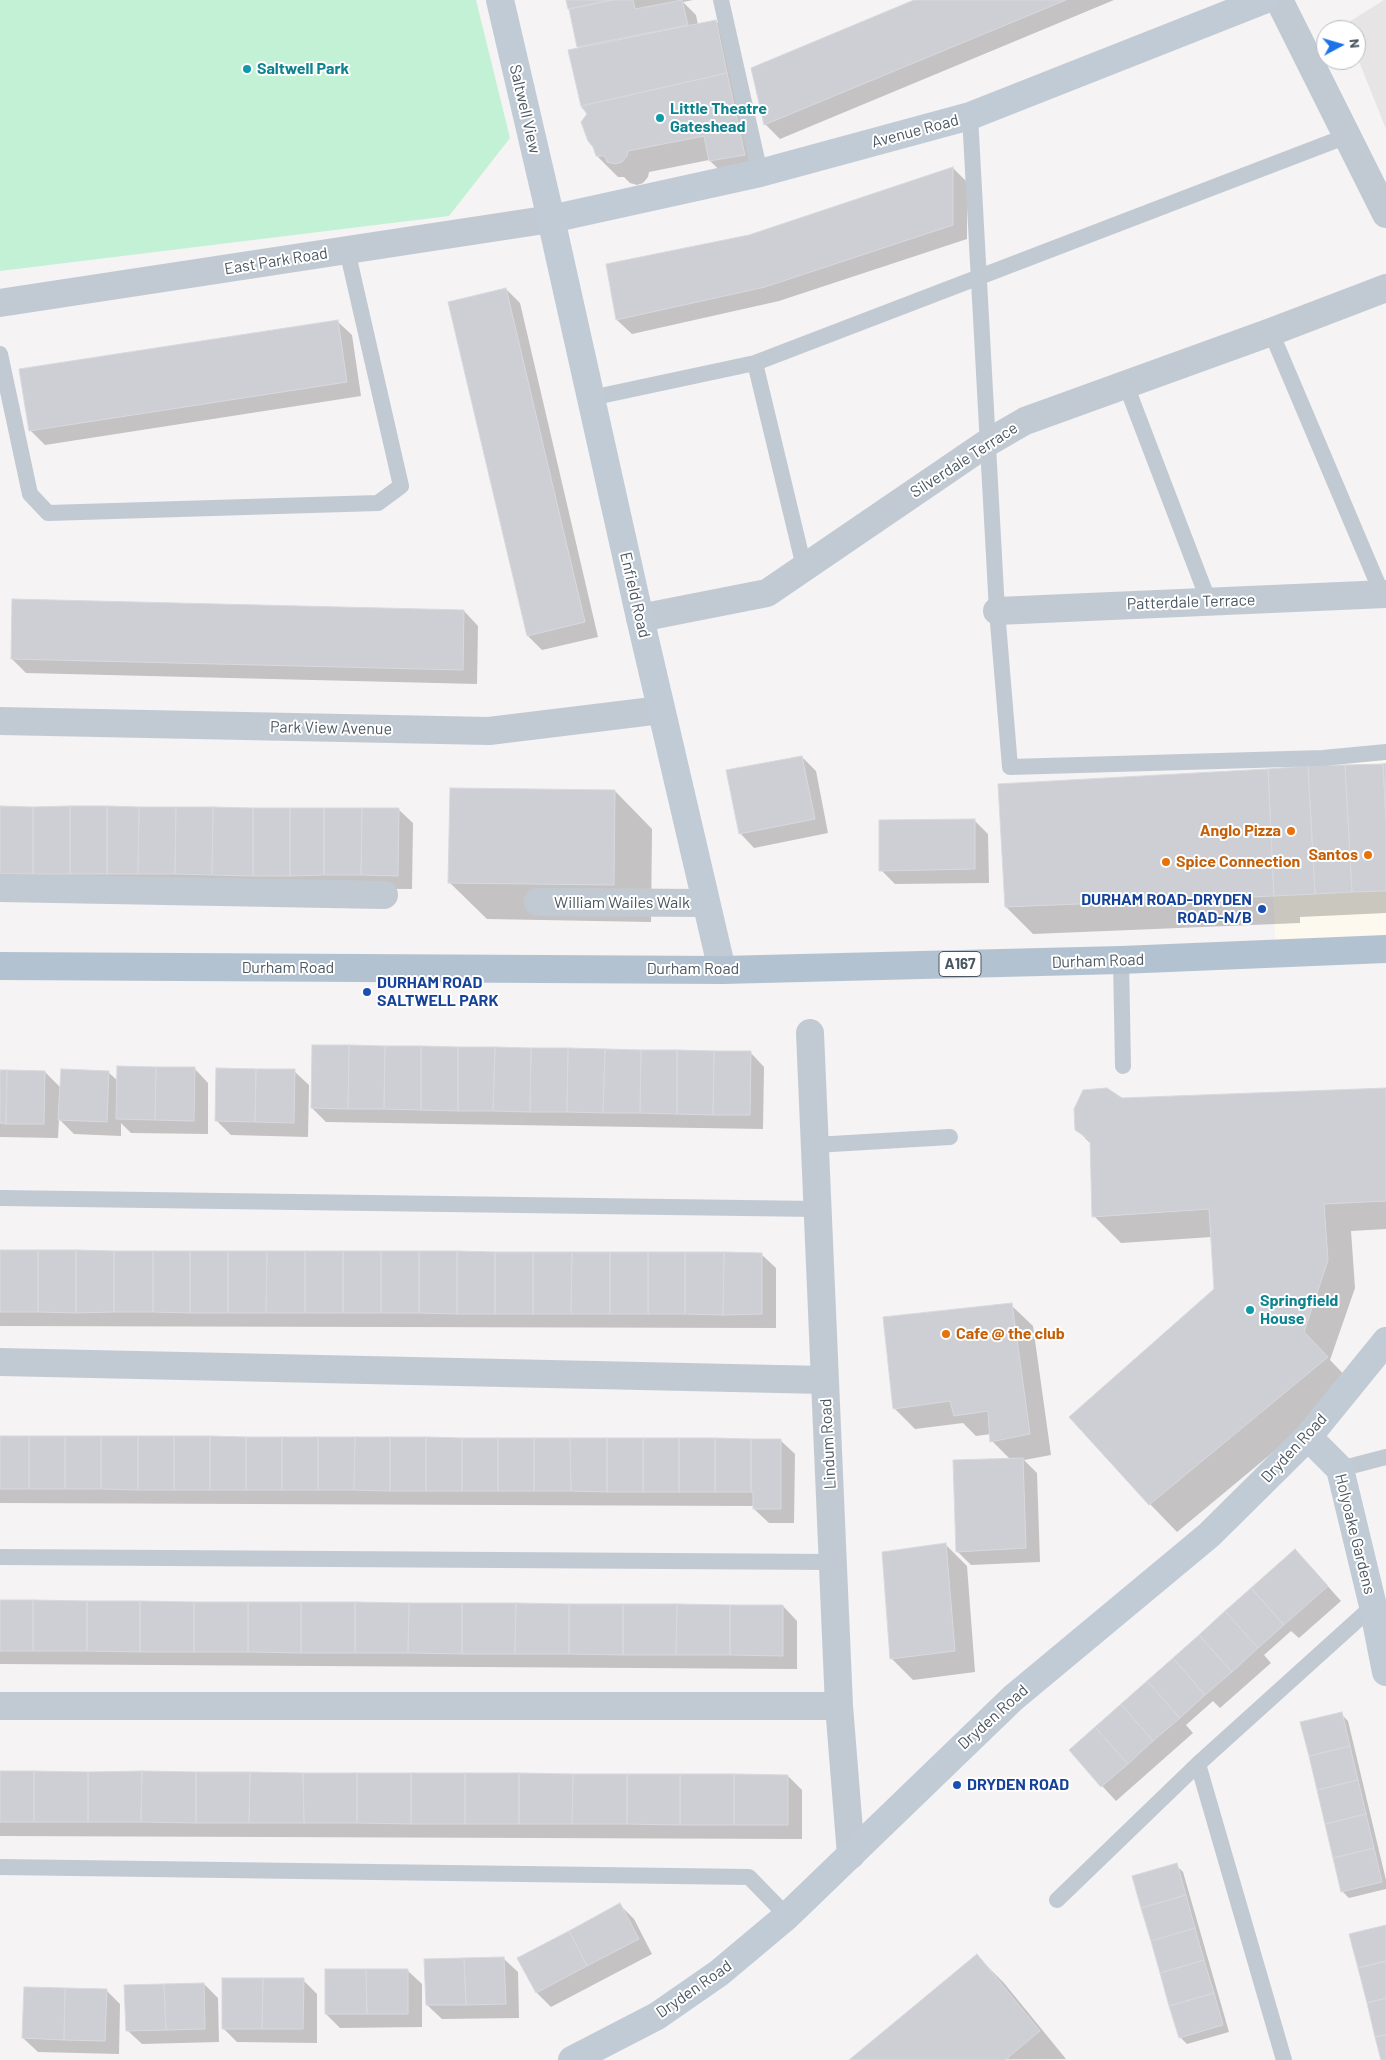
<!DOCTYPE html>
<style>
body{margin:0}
#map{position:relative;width:1386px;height:2060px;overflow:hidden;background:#f5f3f3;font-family:Barlow,sans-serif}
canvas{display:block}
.north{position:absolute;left:1316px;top:20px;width:50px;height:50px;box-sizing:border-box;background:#fff;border:1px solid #b7bbc0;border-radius:50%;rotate:84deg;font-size:14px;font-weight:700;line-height:20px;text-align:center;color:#4a5661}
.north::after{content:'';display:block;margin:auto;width:18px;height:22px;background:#1a73e8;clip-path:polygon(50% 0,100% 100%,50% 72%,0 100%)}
</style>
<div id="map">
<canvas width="1386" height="2060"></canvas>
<div class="north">N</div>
</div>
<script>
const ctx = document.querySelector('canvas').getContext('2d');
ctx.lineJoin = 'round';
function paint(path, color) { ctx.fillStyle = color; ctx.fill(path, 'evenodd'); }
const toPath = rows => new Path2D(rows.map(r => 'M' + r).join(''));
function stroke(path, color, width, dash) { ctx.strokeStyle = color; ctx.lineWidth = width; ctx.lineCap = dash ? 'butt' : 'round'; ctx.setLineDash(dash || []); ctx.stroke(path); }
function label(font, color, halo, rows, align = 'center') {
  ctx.font = font + ' Barlow,sans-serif'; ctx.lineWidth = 4; ctx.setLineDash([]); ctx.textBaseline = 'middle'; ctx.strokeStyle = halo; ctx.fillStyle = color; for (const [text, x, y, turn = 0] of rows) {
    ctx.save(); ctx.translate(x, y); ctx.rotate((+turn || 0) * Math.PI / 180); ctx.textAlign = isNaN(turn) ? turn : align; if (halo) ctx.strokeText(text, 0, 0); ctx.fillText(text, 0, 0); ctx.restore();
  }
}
const commercial = toPath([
 [1386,749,1386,948,1276,954,1267,758]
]);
const education = toPath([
 [1384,0,1386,0,1386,129,1356,54,1356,30,1346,30,1344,25]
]);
const green = toPath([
 [0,0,476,0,510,138,449,216,0,271]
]);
const shadow = toPath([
 [568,0,693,0,683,2,696,15,698,25,716,21,737,43,766,176,732,182,709,160,649,172,648,177,643,183,637,185,630,183,624,177,618,177,597,156,588,114,580,49,578,47],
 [917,0,1114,0,780,139,766,125,752,69],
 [953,168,967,182,967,239,779,301,632,334,617,320,607,264,749,236],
 [506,289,520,303,598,637,542,650,528,636],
 [337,321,352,335,361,396,45,445,30,430],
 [464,611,478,626,477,684,26,673,12,659],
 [802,757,816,771,828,833,754,848,740,833],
 [1386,764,1386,913,1300,917,1300,923,1033,934,1006,907],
 [615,791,652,829,651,922,487,919,449,882],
 [0,807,398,809,413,823,412,889,0,887],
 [974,820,988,834,989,883,895,884,881,870],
 [750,1052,764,1067,763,1129,326,1122,312,1108],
 [194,1068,208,1083,208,1134,131,1133,121,1123,121,1136,74,1134,59,1119,58,1138,0,1137,0,1071,45,1072,61,1088,108,1072,118,1081],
 [294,1071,309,1085,308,1137,231,1135,217,1121],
 [1386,1090,1386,1229,1351,1231,1355,1288,1330,1360,1354,1385,1177,1532,1150,1504,1071,1417,1216,1289,1212,1237,1121,1243,1094,1216,1092,1145,1076,1129,1121,1100],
 [0,1251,761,1254,776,1268,776,1328,0,1326],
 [1011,1305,1033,1326,1051,1455,1024,1460,1037,1473,1040,1562,971,1565,957,1551,1010,1459,992,1441,991,1434,976,1436,963,1423,915,1429,894,1408],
 [0,1437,780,1440,795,1454,794,1523,769,1523,754,1509,754,1506,0,1503],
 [946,1545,967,1566,975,1672,913,1680,892,1659],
 [1309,1565,1341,1601,1299,1638,1291,1631,1264,1655,1271,1663,1220,1708,1213,1701,1186,1725,1193,1733,1116,1801,1070,1751],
 [0,1602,783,1606,797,1621,797,1669,0,1664],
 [1341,1714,1348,1721,1386,1880,1386,1889,1349,1898,1342,1891],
 [0,1772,788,1776,802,1790,802,1839,0,1836],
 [1176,1865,1183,1872,1229,2032,1187,2044,1180,2037],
 [620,1905,634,1919,652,1954,551,2007,537,1993,519,1958],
 [977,1956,1004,1983,1066,2059,851,2060],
 [503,1958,518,1972,519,2018,442,2019,427,2005],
 [407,1970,422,1984,422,2027,340,2028,326,2014],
 [303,1980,317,1994,317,2043,237,2042,223,2028],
 [204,1984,218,1998,219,2042,142,2044,127,2030],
 [106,1990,120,2004,119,2054,38,2052,23,2038]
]);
const building = toPath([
 [566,0,613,0,568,9,566,0],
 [612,0,633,0,635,9,682,0,688,25,577,47,569,9,612,0],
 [914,0,1066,0,764,125,751,68,914,0],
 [716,20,727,73,581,106,568,50,716,20],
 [727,73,745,155,709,161,704,136,628,151,627,156,622,162,615,164,607,162,605,156,596,156,593,147,588,141,581,122,587,114,581,106,727,73],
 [953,167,953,225,765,287,616,320,606,264,749,235,953,167],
 [506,288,585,622,527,636,448,302,506,288],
 [338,320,347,382,29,431,19,369,338,320],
 [12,599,464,610,463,670,11,659,12,599],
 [802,756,815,819,739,834,726,770,802,756],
 [1386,763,1386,819,1383,764,1386,763],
 [1383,764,1386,819,1386,891,1352,892,1345,765,1383,764],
 [1345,765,1352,892,1315,894,1308,766,1345,765],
 [1308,766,1315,894,1274,896,1268,769,1308,766],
 [1268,769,1274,896,1005,907,998,784,1268,769],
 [450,788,615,790,614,885,448,883,450,788],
 [0,806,33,807,33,874,0,874,0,806],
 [70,806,70,874,33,874,33,807,70,806],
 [70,806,107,806,107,874,70,874,70,806],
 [107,806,139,807,138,874,107,874,107,806],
 [139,807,176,807,175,874,138,874,139,807],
 [176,807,213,807,212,875,175,874,176,807],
 [213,807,253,808,253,876,212,875,213,807],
 [253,808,290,808,290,876,253,876,253,808],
 [290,808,324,808,324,875,290,876,290,808],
 [324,808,362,808,361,875,324,875,324,808],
 [362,808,399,808,398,876,361,875,362,808],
 [975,819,975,869,879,871,879,820,975,819],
 [312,1045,349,1045,348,1109,311,1108,312,1045],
 [349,1045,385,1046,384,1109,348,1109,349,1045],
 [385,1046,421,1046,421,1110,384,1109,385,1046],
 [421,1046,458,1047,458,1111,421,1110,421,1046],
 [458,1047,495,1047,493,1111,458,1111,458,1047],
 [495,1047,531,1048,530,1112,493,1111,495,1047],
 [531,1048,568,1048,567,1112,530,1112,531,1048],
 [568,1048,605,1049,603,1113,567,1112,568,1048],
 [605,1049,641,1050,640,1113,603,1113,605,1049],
 [641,1050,677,1050,677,1114,640,1113,641,1050],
 [677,1050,714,1051,713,1115,677,1114,677,1050],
 [714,1051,751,1051,750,1115,713,1115,714,1051],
 [117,1066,156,1067,155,1120,116,1119,117,1066],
 [156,1067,195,1067,194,1121,155,1120,156,1067],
 [216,1068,256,1069,255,1122,215,1121,216,1068],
 [61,1069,109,1071,107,1122,58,1120,61,1069],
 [256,1069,295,1069,294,1123,255,1122,256,1069],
 [0,1070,7,1070,6,1124,0,1123,0,1070],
 [7,1070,45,1071,44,1124,6,1124,7,1070],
 [1107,1088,1122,1098,1386,1088,1386,1201,1324,1204,1328,1260,1304,1332,1328,1357,1149,1505,1069,1417,1214,1289,1209,1209,1092,1217,1090,1140,1075,1130,1074,1109,1083,1090,1107,1088],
 [0,1250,38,1250,38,1312,0,1312,0,1250],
 [38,1250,76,1250,76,1313,38,1312,38,1250],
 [76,1250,114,1251,114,1312,76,1313,76,1250],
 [114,1251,153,1251,153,1312,114,1312,114,1251],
 [153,1251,190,1251,190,1313,153,1312,153,1251],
 [190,1251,228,1251,228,1313,190,1313,190,1251],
 [228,1251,267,1251,266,1313,228,1313,228,1251],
 [267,1251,305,1251,305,1313,266,1313,267,1251],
 [305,1251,343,1251,343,1313,305,1313,305,1251],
 [343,1251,381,1251,381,1313,343,1313,343,1251],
 [381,1251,419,1251,419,1313,381,1313,381,1251],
 [419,1251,457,1251,457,1314,419,1313,419,1251],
 [457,1251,495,1252,495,1314,457,1314,457,1251],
 [495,1252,533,1252,533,1314,495,1314,495,1252],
 [533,1252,572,1252,571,1314,533,1314,533,1252],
 [572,1252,610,1252,610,1314,571,1314,572,1252],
 [610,1252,648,1252,648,1314,610,1314,610,1252],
 [648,1252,685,1252,685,1314,648,1314,648,1252],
 [685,1252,724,1252,723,1315,685,1314,685,1252],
 [724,1252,762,1253,762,1314,723,1315,724,1252],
 [1012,1303,1030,1434,990,1442,988,1411,954,1416,950,1401,893,1409,883,1317,1012,1303],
 [0,1436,29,1436,29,1489,0,1489,0,1436],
 [29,1436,65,1436,65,1489,29,1489,29,1436],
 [65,1436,101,1436,101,1489,65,1489,65,1436],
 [101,1436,138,1436,138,1490,101,1489,101,1436],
 [138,1436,174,1436,174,1490,138,1490,138,1436],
 [174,1436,210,1436,210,1490,174,1490,174,1436],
 [210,1436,246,1437,246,1490,210,1490,210,1436],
 [246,1437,282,1437,282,1490,246,1490,246,1437],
 [282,1437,318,1437,318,1490,282,1490,282,1437],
 [318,1437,355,1437,354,1490,318,1490,318,1437],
 [355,1437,390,1437,390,1491,354,1490,355,1437],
 [390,1437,426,1437,426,1491,390,1491,390,1437],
 [426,1437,462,1438,462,1491,426,1491,426,1437],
 [462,1438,498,1438,498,1491,462,1491,462,1438],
 [498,1438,534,1438,534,1491,498,1491,498,1438],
 [534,1438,570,1438,571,1491,534,1491,534,1438],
 [570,1438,607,1438,607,1492,571,1491,570,1438],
 [607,1438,643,1438,643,1492,607,1492,607,1438],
 [643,1438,679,1438,679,1492,643,1492,643,1438],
 [679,1438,715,1438,715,1492,679,1492,679,1438],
 [715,1438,751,1439,751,1492,715,1492,715,1438],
 [751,1439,781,1439,781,1509,753,1509,753,1492,751,1492,751,1439],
 [1023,1458,1026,1548,956,1552,953,1460,1023,1458],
 [946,1543,955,1651,890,1659,882,1552,946,1543],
 [1295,1549,1328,1586,1284,1625,1251,1588,1295,1549],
 [1251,1588,1284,1625,1258,1648,1225,1611,1251,1588],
 [0,1600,33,1600,33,1651,0,1651,0,1600],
 [33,1600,87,1601,87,1651,33,1651,33,1600],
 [87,1601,140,1601,140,1652,87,1651,87,1601],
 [140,1601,194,1602,194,1652,140,1652,140,1601],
 [194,1602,248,1602,248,1652,194,1652,194,1602],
 [248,1602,301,1602,301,1653,248,1652,248,1602],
 [301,1602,355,1602,355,1653,301,1653,301,1602],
 [355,1602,409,1603,408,1653,355,1653,355,1602],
 [409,1603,462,1603,462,1654,408,1653,409,1603],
 [462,1603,516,1603,515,1654,462,1654,462,1603],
 [516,1603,569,1604,569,1654,515,1654,516,1603],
 [569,1604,623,1604,623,1655,569,1654,569,1604],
 [623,1604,677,1604,676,1655,623,1655,623,1604],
 [677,1604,730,1605,730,1655,676,1655,677,1604],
 [730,1605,783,1605,783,1656,730,1655,730,1605],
 [1225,1611,1258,1648,1232,1672,1199,1635,1225,1611],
 [1199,1635,1232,1672,1205,1695,1173,1658,1199,1635],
 [1173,1658,1205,1695,1180,1718,1147,1681,1173,1658],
 [1147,1681,1180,1718,1153,1741,1121,1704,1147,1681],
 [1121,1704,1153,1741,1128,1764,1095,1727,1121,1704],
 [1342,1712,1350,1746,1309,1756,1300,1722,1342,1712],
 [1095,1727,1128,1764,1101,1787,1069,1750,1095,1727],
 [1350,1746,1358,1780,1317,1790,1309,1756,1350,1746],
 [0,1771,34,1771,34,1822,0,1822,0,1771],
 [34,1771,88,1772,88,1822,34,1822,34,1771],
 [142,1771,196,1772,196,1823,141,1822,142,1771],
 [142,1771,141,1822,88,1822,88,1772,142,1771],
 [196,1772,250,1772,249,1823,196,1823,196,1772],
 [250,1772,303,1773,304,1823,249,1823,250,1772],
 [303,1773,357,1773,357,1823,304,1823,303,1773],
 [357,1773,411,1773,411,1824,357,1823,357,1773],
 [411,1773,465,1773,465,1824,411,1824,411,1773],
 [465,1773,519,1773,519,1824,465,1824,465,1773],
 [519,1773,573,1774,572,1824,519,1824,519,1773],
 [573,1774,627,1774,627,1824,572,1824,573,1774],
 [627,1774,680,1774,680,1825,627,1824,627,1774],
 [680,1774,734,1774,734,1825,680,1825,680,1774],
 [734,1774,788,1775,788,1825,734,1825,734,1774],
 [1358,1780,1366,1814,1325,1824,1317,1790,1358,1780],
 [1366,1814,1374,1848,1333,1858,1325,1824,1366,1814],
 [1374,1848,1382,1882,1341,1892,1333,1858,1374,1848],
 [1177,1863,1186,1895,1141,1908,1132,1876,1177,1863],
 [1186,1895,1195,1928,1151,1941,1141,1908,1186,1895],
 [620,1903,639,1939,587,1966,569,1931,620,1903],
 [1386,1925,1386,1961,1358,1968,1349,1934,1386,1925],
 [1195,1928,1204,1960,1160,1973,1151,1941,1195,1928],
 [569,1931,587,1966,536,1993,517,1958,569,1931],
 [977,1954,1040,2031,1005,2060,849,2060,977,1954],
 [504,1957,506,2004,466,2005,464,1958,504,1957],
 [464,1958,466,2005,426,2005,424,1959,464,1958],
 [1204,1960,1214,1993,1169,2006,1160,1973,1204,1960],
 [1386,1961,1386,1998,1367,2003,1358,1968,1386,1961],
 [325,1969,366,1969,367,2014,325,2014,325,1969],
 [366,1969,408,1969,408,2014,367,2014,366,1969],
 [222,1978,263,1978,262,2029,222,2029,222,1978],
 [263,1978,304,1978,303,2029,262,2029,263,1978],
 [204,1983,205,2029,166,2030,164,1984,204,1983],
 [164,1984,166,2030,126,2031,124,1985,164,1984],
 [24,1987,65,1988,64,2040,22,2038,24,1987],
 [65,1988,107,1989,105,2041,64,2040,65,1988],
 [1214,1993,1223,2025,1179,2038,1169,2006,1214,1993],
 [1386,1998,1386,2035,1375,2037,1367,2003,1386,1998],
 [1386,2035,1386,2060,1381,2060,1375,2037,1386,2035]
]);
const lane = toPath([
 [721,0,760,173],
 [970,116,997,611,1010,767,1323,758,1386,752],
 [1271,332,1382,594],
 [0,354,30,494,48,513,378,503,401,486,347,250],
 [755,363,1347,136],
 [1126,385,1209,602],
 [591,398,755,363,804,567],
 [1121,960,1123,1066],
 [815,1145,950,1137],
 [0,1198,817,1209],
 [1340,1469,1386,1457],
 [0,1557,833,1562],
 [1198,1764,1284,2060],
 [0,1867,749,1877,787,1916],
 [1057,1900,1198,1764,1373,1606]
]);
const street = toPath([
 [1279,0,1386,214],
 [0,303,551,219],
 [997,611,1386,594],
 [640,618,767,593,987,443,1025,421,1271,332,1386,288],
 [0,721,489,731,661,710],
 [0,888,384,895],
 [538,902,706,903],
 [810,1033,839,1706,851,1855],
 [0,1362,824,1380],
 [0,1706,839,1706]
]);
const secondary = toPath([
 [500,0,551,219,640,618,722,970],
 [551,219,760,173,970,116,1264,0],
 [1308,1437,1340,1469,1373,1606,1386,1672],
 [572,2060,657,2016,719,1973,787,1916,1013,1698,1209,1535,1308,1437,1386,1341]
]);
const primary = toPath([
 [0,966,722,970,1121,960,1386,949]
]);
const markers = [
 [247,69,5,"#0f9aa8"],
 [660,118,5,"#0f9aa8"],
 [1291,831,5,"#e8710a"],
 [1368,855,5,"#e8710a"],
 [1166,862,5,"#e8710a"],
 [1262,909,5,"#1a4fb4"],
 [367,992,5,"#1a4fb4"],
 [1250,1310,5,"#0f9aa8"],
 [946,1334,5,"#e8710a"],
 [957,1785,5,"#1a4fb4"]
];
const shields = [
 [960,964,42]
];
const shieldNames = [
 ["A167",960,964]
];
const cultureNames = [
 ["Saltwell Park",257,69],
 ["Little Theatre",670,109],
 ["Gateshead",670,127],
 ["Springfield",1260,1301],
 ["House",1260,1319]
];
const streetNames = [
 ["Saltwell View",525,109,77],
 ["Avenue Road",915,131,-15],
 ["East Park Road",276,261,-9],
 ["Silverdale Terrace",964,460,-33],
 ["Enfield Road",635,595,77],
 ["Patterdale Terrace",1191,602,-2],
 ["Park View Avenue",331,728,1],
 ["William Wailes Walk",622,903],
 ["Durham Road",1098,961,-2],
 ["Durham Road",288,968],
 ["Durham Road",693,969],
 ["Lindum Road",828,1444,-93],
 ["Dryden Road",1294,1448,-47],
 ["Holyoake Gardens",1355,1534,76],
 ["Dryden Road",993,1717,-42],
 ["Dryden Road",694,1989,-35]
];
const foodNames = [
 ["Anglo Pizza",1281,831],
 ["Santos",1358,855],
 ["Spice Connection",1176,862,"left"],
 ["Cafe @ the club",956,1334,"left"]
];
const transitNames = [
 ["DURHAM ROAD-DRYDEN",1252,900,"right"],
 ["ROAD-N/B",1252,918,"right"],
 ["DURHAM ROAD",377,983],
 ["SALTWELL PARK",377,1001],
 ["DRYDEN ROAD",967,1785]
];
paint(commercial, '#fdf9ef');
paint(education, '#e6e4e5');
paint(green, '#c3f1d5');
paint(shadow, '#0003');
paint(building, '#cdcfd5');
stroke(building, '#d7d9de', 1);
stroke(lane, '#c1cad2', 16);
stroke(street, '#c1cad2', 28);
stroke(secondary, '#c1cbd6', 28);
stroke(primary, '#b3c2d1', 28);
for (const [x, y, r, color] of markers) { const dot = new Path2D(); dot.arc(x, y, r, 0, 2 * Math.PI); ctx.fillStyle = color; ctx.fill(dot); stroke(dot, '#fff', 2); }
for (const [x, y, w] of shields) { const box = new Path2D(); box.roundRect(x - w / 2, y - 12.5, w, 25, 4); ctx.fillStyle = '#fff'; ctx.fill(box); stroke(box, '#4a5661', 1); }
label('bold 15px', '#4a5661', null, shieldNames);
label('bold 16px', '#0d838f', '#fff', cultureNames, 'left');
label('16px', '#4a5661', '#fff', streetNames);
label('bold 16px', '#c56008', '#fff', foodNames, 'right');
label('bold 16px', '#164399', '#fff', transitNames, 'left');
</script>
